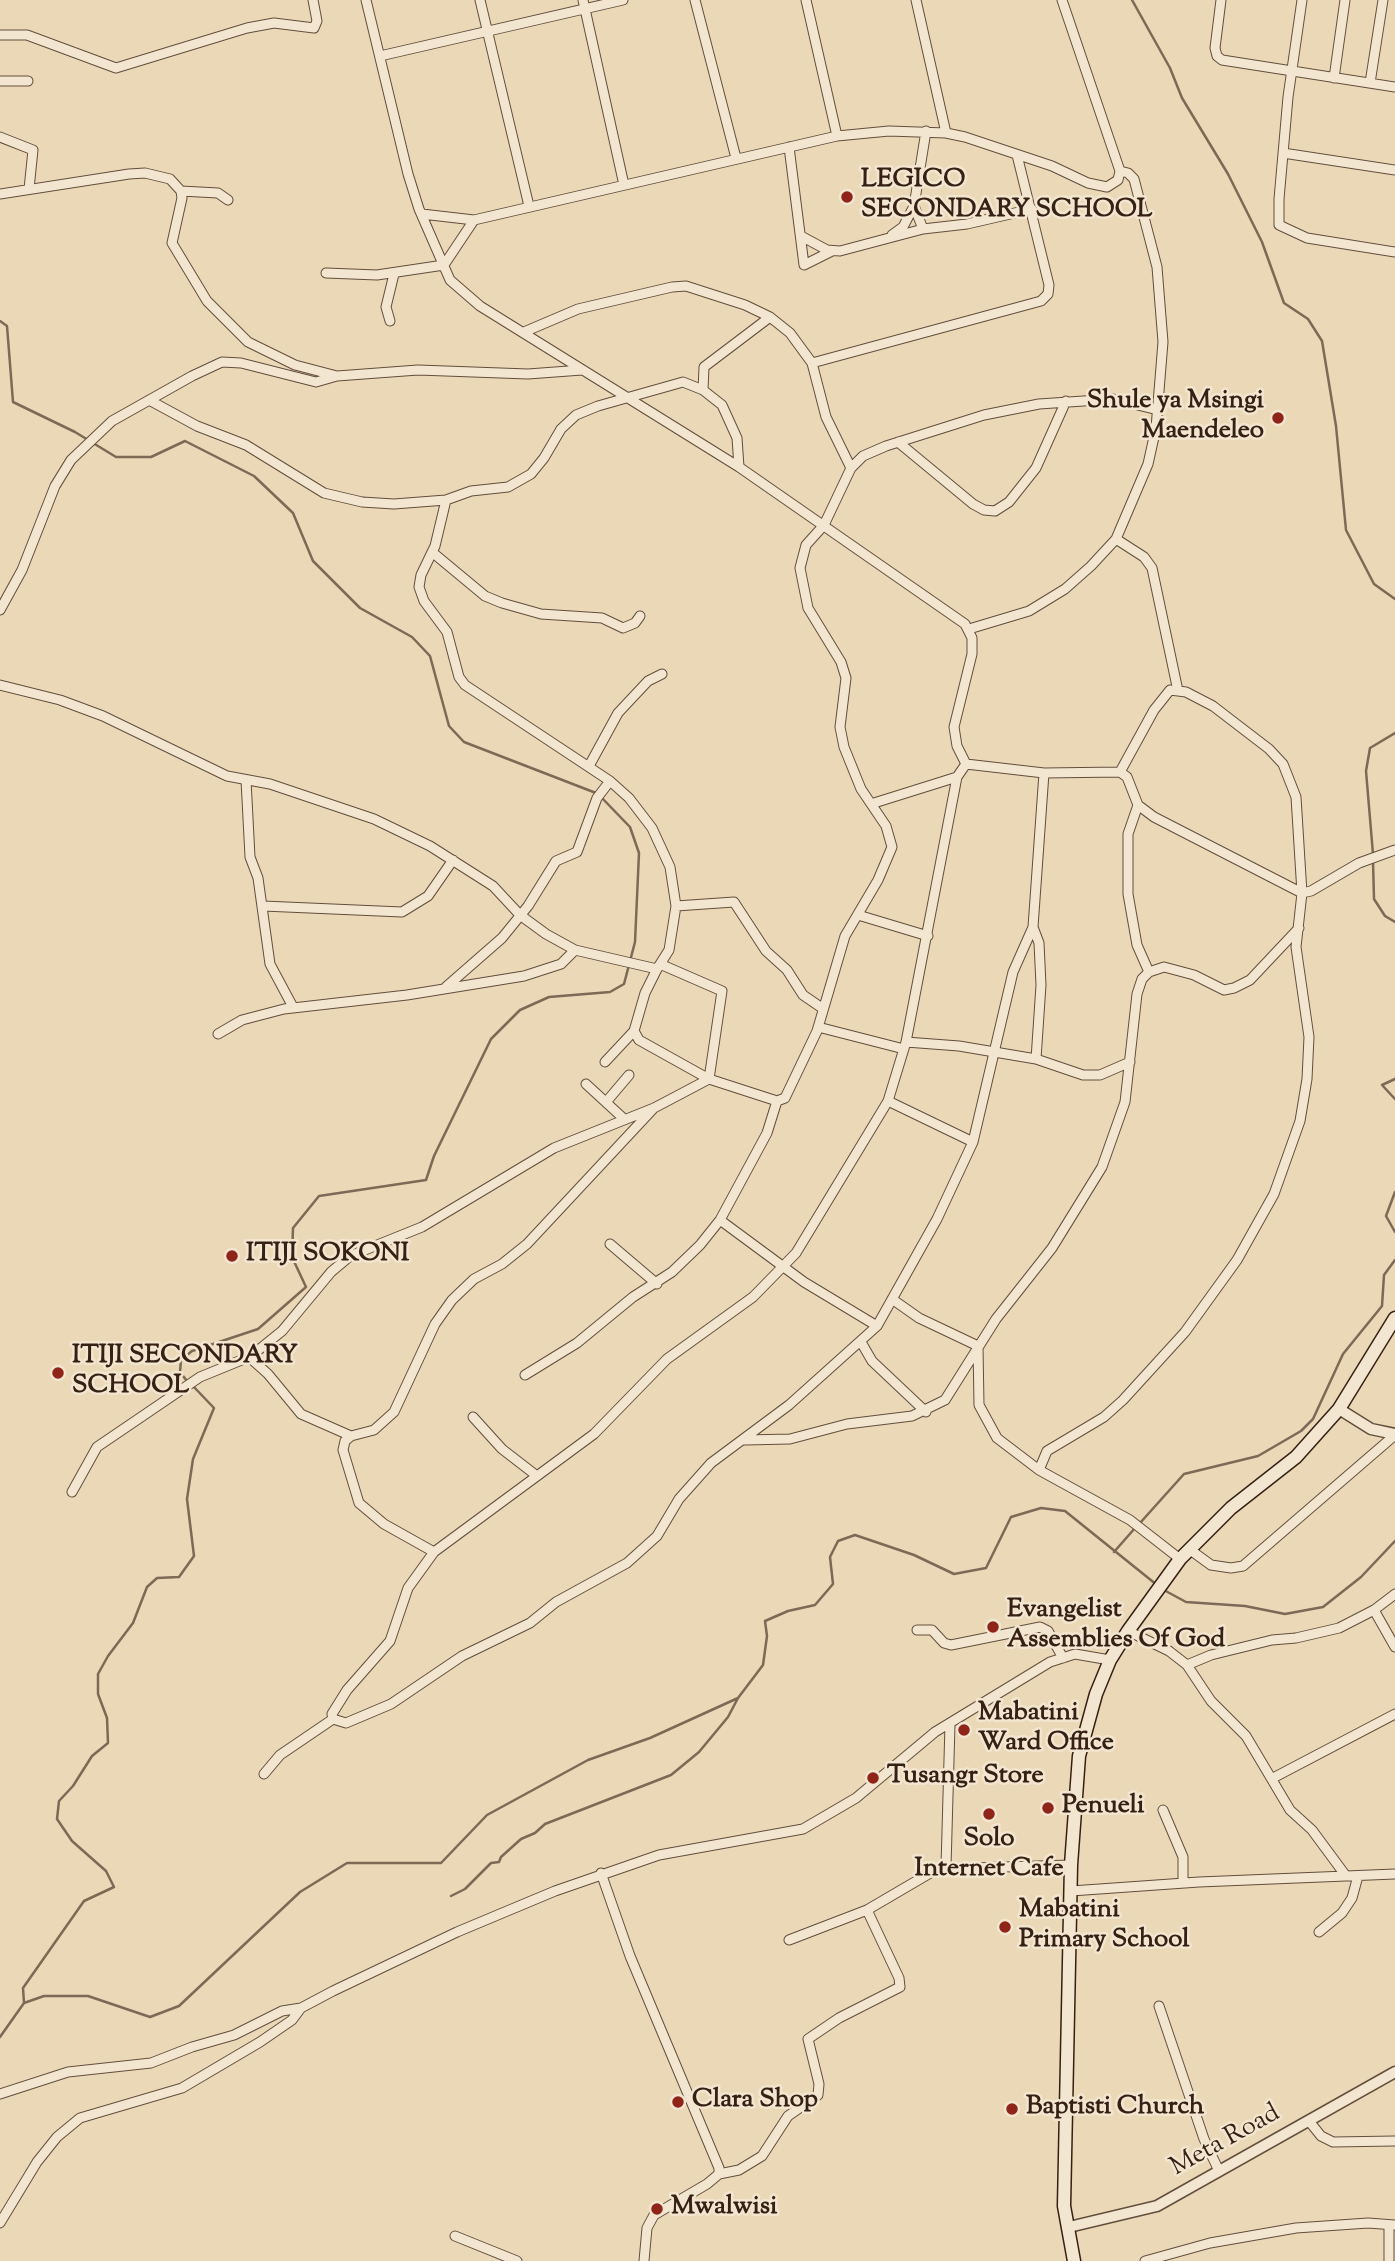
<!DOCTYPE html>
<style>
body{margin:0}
canvas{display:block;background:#ebd8b7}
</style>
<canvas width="1395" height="2261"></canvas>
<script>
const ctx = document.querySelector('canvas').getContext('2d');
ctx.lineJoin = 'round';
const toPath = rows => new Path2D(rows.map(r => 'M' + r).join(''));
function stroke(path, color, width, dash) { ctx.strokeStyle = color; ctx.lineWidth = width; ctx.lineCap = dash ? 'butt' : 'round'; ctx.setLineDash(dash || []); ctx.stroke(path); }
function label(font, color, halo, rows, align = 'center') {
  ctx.font = font + ' "Sorts Mill Goudy",serif'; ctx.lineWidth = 5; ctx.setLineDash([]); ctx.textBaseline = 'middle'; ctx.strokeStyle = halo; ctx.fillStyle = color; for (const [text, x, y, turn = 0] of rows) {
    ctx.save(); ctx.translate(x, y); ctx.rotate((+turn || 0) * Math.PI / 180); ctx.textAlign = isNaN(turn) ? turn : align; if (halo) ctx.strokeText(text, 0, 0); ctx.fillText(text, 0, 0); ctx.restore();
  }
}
const stream = toPath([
 [1132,0,1170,68,1182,98,1228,174,1262,242,1284,303,1308,319,1322,341,1336,426,1346,530,1374,584,1395,599],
 [0,321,7,326,13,402,75,432,116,457,151,457,185,441,254,476,293,513,313,561,360,608,412,637,430,656,449,726,464,742,596,793],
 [1373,854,1366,771,1370,748,1395,733],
 [1373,861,1374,899,1385,916,1395,922],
 [1395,1079,1382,1085,1395,1099],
 [1395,1192,1386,1216,1395,1232],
 [187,1381,180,1372,181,1360,192,1351,258,1329,306,1287,292,1257,293,1228,319,1196,426,1180,434,1156,491,1039,520,1010,549,997,610,992,624,984,635,942,639,853,630,827,601,797],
 [1140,1523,1184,1474,1258,1456,1301,1431,1313,1419,1343,1354,1382,1306,1384,1275,1395,1260],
 [1114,1552,1135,1528],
 [1162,1589,1186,1602,1245,1606,1285,1614,1323,1607,1361,1577,1395,1541],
 [451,1896,465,1889,491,1863,499,1862,501,1857,521,1839,535,1833,545,1824,671,1775,699,1752,728,1717,738,1698],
 [24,2003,44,1996,88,1996,150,2017,179,2006,300,1892,347,1863,441,1863,487,1815,588,1760,650,1738,738,1698,763,1665,767,1636,765,1621,788,1611,815,1605,833,1584,830,1557,838,1541,855,1535,914,1555,954,1574,986,1568,1011,1517,1041,1508,1065,1511,1157,1585],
 [0,2037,24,2003,23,1988,84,1901,114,1887,106,1871,72,1841,57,1819,59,1801,73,1786,92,1756,108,1743,107,1718,98,1694,98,1674,108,1656,133,1623,147,1587,157,1578,179,1577,194,1556,187,1499,193,1459,214,1408,192,1385]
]);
const minor = toPath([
 [366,0,408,174,419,209,450,280,480,306,739,467,965,624,972,638,972,654,954,727,957,746,966,764,1044,773,1120,772,1127,777,1138,805,1154,817,1302,893,1311,891,1359,863,1395,850],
 [480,0,529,206],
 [583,0,624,185],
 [695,0,736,158],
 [806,0,837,136],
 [916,0,946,133],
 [1221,0,1215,48,1217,56,1222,60,1395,87],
 [1302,0,1288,97,1279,199,1279,225,1307,238,1395,252],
 [0,35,27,35,116,68,247,28,274,23,314,28,317,21,313,0],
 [380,56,623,0],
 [1334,78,1345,0],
 [0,81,28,81],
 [1370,83,1383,0],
 [0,137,33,150,29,189],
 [789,147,804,265,832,251],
 [1283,153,1395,170],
 [181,191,218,193,228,200],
 [0,194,129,174,145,173,170,179,181,191,182,198,172,243,207,301,248,342,295,365,337,376,418,370,528,374,582,370],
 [914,206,923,229],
 [422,214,474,220,837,136,889,131,946,133,965,137,1052,166,1088,183,1107,187,1118,180,1120,171,1062,0],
 [892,235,903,227,914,206,926,131],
 [801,236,827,250,840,251,923,229,967,224,1032,209],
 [326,273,377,275,444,265,474,220],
 [390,321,386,307,394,274],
 [524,332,578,309,672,287,686,286,745,305,770,317,790,333,812,363,826,417,851,468],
 [812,363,1041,301,1048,294,1049,285,1017,155],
 [703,390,704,367,770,317],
 [149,400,197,426,246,445,324,493,362,502,394,504,446,500,471,491,508,487,531,474,544,458,561,429,576,415,598,406,683,382,703,390,722,405,737,438,739,467],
 [898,442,973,504,984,510,995,511,1009,502,1036,468,1066,401],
 [446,500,435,546,421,575,419,587,424,601,447,632,459,677,465,685,610,781,629,798,652,828,670,867,676,906,669,950,657,969,645,993,634,1031,639,1040,709,1079,722,991,660,964],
 [1116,539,1144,557,1152,568,1178,691],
 [432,552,485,596,502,603,541,614,602,618,623,628,635,623,640,616],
 [0,610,22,570,55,486,71,460,112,421,192,376,222,362,241,363,316,382,337,376],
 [969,629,1029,611,1065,589,1091,566,1116,539,1148,464,1156,428,1163,342,1157,267,1134,179,1128,173,1120,171],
 [0,685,60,700,103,716,227,776,270,784,374,819,430,846,493,886,520,915,546,934,575,950,657,969],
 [966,764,957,777,906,1042,888,1101,796,1253,753,1297,667,1359,594,1434,434,1552,408,1588,390,1641,347,1690,332,1714,333,1719,346,1723,391,1704,462,1656,530,1623,556,1602,627,1563,657,1536,679,1499,711,1463,789,1405,877,1326,937,1219,973,1142,1013,972,1033,927,1044,773],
 [589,766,618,713,648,681,662,674],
 [246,780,250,857,258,878,270,964,293,1007],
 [874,803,957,777],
 [1138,805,1128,834,1128,894,1137,945,1149,972],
 [263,906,402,912,428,896,453,860],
 [676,906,734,902,766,951,787,970,803,995,822,1008],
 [858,915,928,936],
 [1033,927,1039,943,1041,985,1036,1059],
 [446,987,502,938,528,906,556,861,577,852,597,798,610,781],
 [818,1027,904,1049],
 [218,1034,242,1020,284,1009,407,995,524,976,561,964,575,950],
 [906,1042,959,1046,1036,1059,1083,1075,1100,1075,1130,1062],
 [605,1062,634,1031],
 [586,1084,623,1118],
 [607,1101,629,1075],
 [888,1101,973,1142],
 [720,1220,804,1282,877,1326],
 [610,1244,657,1284],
 [892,1299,919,1318,978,1346,979,1405,997,1438,1039,1470,1130,1520,1180,1559],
 [861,1342,872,1361,926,1412],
 [249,1357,268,1374,301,1414,351,1436,374,1430,394,1412,435,1324,452,1300,474,1279,502,1264,527,1244,653,1109],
 [525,1375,577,1343,633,1297,672,1272,700,1245,720,1220,767,1133,777,1101],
 [473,1417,502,1449,537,1476],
 [351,1436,345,1441,343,1450,359,1503,384,1524,434,1552],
 [745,1440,790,1439,847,1424,912,1416,945,1400,996,1319,1052,1248,1102,1167,1125,1102,1137,994,1142,979,1149,972,1164,967,1194,975,1224,990,1234,988,1250,980,1299,928],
 [1039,1470,1047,1451,1104,1417,1123,1400,1185,1332,1237,1260,1274,1194,1300,1121,1307,1079,1309,1037,1296,947,1302,893,1296,797,1283,764,1269,749,1213,706,1186,692,1170,690,1154,710,1120,772],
 [72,1492,97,1447,200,1377,249,1357,261,1348,282,1331,331,1272,350,1256,422,1227,554,1148,654,1108,709,1079,777,1101,785,1098,817,1031,845,936,878,880,892,847,886,826,861,789,844,747,840,727,846,678,841,662,808,608,800,568,806,545,824,525,851,468,863,456,886,446,984,415,1039,404,1113,399,1158,410],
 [1189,1549,1211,1565,1231,1568,1243,1566,1395,1435],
 [1374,1610,1395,1647],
 [917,1630,932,1630,944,1643,951,1645,1040,1627,1048,1631,1063,1658],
 [1128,1631,1169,1651,1187,1665,1211,1701,1246,1736,1290,1810,1312,1830,1346,1876],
 [1187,1665,1211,1655,1272,1640,1296,1638,1339,1628,1374,1610,1395,1594],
 [264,1774,280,1755,333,1719],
 [1273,1778,1395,1714],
 [1163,1810,1183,1857,1183,1883],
 [946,1867,950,1724],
 [601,1873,630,1956,719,2168,719,2174,707,2184,654,2215,647,2228,644,2261],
 [1071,1891,1199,1882,1395,1874],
 [1319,1932,1342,1913,1352,1898,1358,1876],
 [789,1940,867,1910,937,1869,1071,1865],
 [1159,2006,1204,2139,1219,2171],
 [0,2094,68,2072,151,2063,192,2047,234,2035,282,2011,301,2008],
 [1309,2121,1321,2136,1333,2142,1395,2141],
 [719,2174,739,2170,762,2156,788,2116,818,2095,819,2084,808,2039,839,2018,900,1987,899,1978,867,1910],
 [0,2223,37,2162,57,2137,80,2118,182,2088,260,2042,292,2020,301,2008,333,1991,457,1932,555,1891,659,1855,803,1829,856,1798,935,1732,1050,1662,1075,1654,1110,1660],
 [455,2236,517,2261],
 [1145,2261,1210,2243,1296,2228,1368,2223,1395,2225],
 [1389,2261,1389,2225]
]);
const tertiary = toPath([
 [1339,1409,1371,1429,1395,1434],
 [1069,2227,1157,2206,1395,2072]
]);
const secondary = toPath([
 [1074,2261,1064,2206,1071,1865,1079,1756,1096,1694,1110,1660,1128,1631,1180,1559,1231,1508,1296,1457,1339,1409,1395,1318]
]);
const markers = [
 [847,197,7,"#8f2418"],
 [1278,418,7,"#8f2418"],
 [232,1256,7,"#8f2418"],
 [58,1373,7,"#8f2418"],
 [993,1627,7,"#8f2418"],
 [964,1730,7,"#8f2418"],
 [873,1778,7,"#8f2418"],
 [1048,1808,7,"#8f2418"],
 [989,1814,7,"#8f2418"],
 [1005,1927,7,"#8f2418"],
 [678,2102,7,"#8f2418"],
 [1012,2109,7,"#8f2418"],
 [657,2209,7,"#8f2418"]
];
const poiNames = [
 ["LEGICO",861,182],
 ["SECONDARY SCHOOL",861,212],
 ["Shule ya Msingi",1264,403,"right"],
 ["Maendeleo",1264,433,"right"],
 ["ITIJI SOKONI",246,1256],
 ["ITIJI SECONDARY",72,1358],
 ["SCHOOL",72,1388],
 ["Evangelist",1007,1612],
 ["Assemblies Of God",1007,1642],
 ["Mabatini",978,1715],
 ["Ward Office",978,1745],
 ["Tusangr Store",887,1778],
 ["Penueli",1062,1808],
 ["Solo",989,1841,"center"],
 ["Internet Cafe",989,1871,"center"],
 ["Mabatini",1019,1912],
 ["Primary School",1019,1942],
 ["Clara Shop",692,2102],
 ["Baptisti Church",1026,2109],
 ["Mwalwisi",671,2209]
];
const streetNames = [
 ["Meta Road",1226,2142,-29]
];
stroke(stream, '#7d6955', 2.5);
stroke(minor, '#634e3d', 11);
stroke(tertiary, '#634e3d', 13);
stroke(secondary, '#362014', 15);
stroke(minor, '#f2e6d0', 9);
stroke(tertiary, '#f2e6d0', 10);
stroke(secondary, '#f2e6d0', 12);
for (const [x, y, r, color] of markers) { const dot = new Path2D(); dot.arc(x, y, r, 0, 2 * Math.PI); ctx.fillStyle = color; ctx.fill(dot); stroke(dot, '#f2e6d0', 2.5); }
label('bold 26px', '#362014', '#f2e6d0', poiNames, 'left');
label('26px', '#362014', '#f2e6d0', streetNames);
</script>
